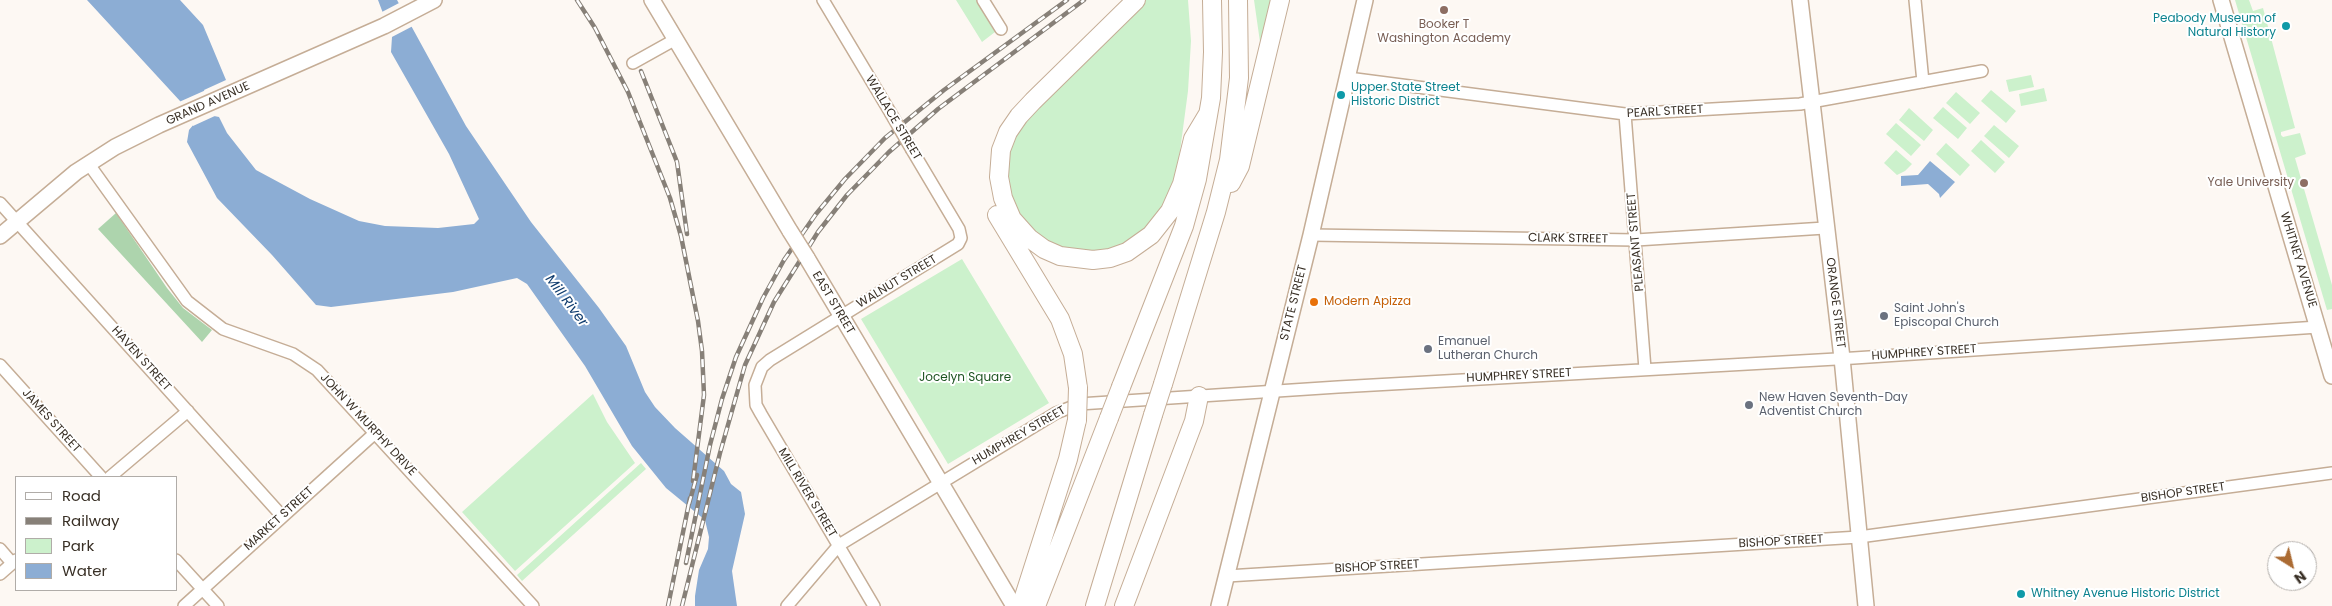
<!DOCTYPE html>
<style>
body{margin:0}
#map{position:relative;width:2332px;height:606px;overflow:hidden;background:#fdf8f3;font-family:Poppins,sans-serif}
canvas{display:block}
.legend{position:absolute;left:15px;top:476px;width:162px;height:115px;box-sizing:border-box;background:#fff;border:1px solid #b0aca8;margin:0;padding:6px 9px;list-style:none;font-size:15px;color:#393026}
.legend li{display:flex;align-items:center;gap:10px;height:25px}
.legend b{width:25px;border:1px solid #b0aca8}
.north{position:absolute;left:2267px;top:541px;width:50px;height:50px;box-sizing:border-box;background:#fff;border:1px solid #b0aca8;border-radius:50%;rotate:144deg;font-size:14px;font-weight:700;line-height:20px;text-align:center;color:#393026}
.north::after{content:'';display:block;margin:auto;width:18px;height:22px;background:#ab6b33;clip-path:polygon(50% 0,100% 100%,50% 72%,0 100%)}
</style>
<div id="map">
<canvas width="2332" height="606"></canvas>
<ul class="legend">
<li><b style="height:6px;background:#fff"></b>Road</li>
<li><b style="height:6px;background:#878078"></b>Railway</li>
<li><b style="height:14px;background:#ccf1cc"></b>Park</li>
<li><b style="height:14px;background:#8cadd4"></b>Water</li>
</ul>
<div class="north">N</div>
</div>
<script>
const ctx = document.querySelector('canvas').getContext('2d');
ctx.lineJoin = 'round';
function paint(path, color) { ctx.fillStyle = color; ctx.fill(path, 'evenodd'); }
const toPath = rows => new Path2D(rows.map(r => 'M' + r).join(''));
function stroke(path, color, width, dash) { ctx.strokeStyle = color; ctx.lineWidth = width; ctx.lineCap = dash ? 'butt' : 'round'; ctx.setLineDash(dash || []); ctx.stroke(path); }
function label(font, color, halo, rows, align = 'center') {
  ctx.font = font + ' Poppins,sans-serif'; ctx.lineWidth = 4; ctx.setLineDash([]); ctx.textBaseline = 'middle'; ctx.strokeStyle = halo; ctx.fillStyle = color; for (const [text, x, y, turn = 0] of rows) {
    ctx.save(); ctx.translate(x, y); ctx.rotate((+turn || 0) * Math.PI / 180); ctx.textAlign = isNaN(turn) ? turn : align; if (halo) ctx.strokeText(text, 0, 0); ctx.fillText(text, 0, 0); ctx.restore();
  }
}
const green = toPath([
 [956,0,976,0,995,32,982,42],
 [1146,0,1188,0,1191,41,1188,91,1178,166,1170,190,1160,211,1145,231,1125,245,1102,252,1058,248,1041,239,1021,219,1011,202,1006,179,1011,143,1019,127,1053,91],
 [1254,0,1276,0,1267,29,1260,42],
 [2235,0,2249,0,2253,11,2263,8,2295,128,2281,132,2281,135,2283,137,2300,133,2306,154,2295,158,2332,285,2332,309,2327,310],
 [2031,75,2034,87,2009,92,2006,80],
 [2044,88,2047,101,2021,106,2019,94],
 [1991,90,2016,111,2006,123,1981,101],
 [1956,92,1980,113,1970,124,1946,103],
 [1943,107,1967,128,1958,139,1933,118],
 [1909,108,1933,130,1924,141,1899,120],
 [1896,123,1921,145,1911,156,1886,134],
 [1994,125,2019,146,2009,158,1984,136],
 [1981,140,2005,162,1995,173,1971,151],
 [1946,143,1970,165,1960,176,1936,154],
 [1896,150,1912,164,1905,171,1897,175,1884,163],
 [962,259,1049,403,948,464,861,319],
 [593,394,607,422,635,463,515,571,462,512],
 [641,463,646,469,522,581,517,575]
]);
const forest = toPath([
 [116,213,167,288,183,308,212,330,202,342,98,229]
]);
const water = toPath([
 [87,0,180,0,203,25,226,80,204,90,214,116,219,117,227,133,256,170,310,199,359,221,385,226,438,228,474,224,479,219,449,154,391,52,392,37,378,0,397,0,466,126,531,222,599,308,626,346,645,392,655,407,675,428,724,471,731,484,741,492,745,514,732,571,737,606,695,606,695,596,699,570,708,549,709,537,705,520,666,488,632,446,585,366,527,284,517,278,453,292,331,307,316,305,272,255,217,198,187,142,189,130,194,124,180,101],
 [1930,161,1955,182,1940,198,1939,194,1928,184,1901,186,1901,176,1918,175]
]);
const pier = toPath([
 [401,2,413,26,390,38,380,13],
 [206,90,217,115,193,126,179,102]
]);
const minor = toPath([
 [823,0,890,112],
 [983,0,1001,29],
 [1915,0,1923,82],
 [633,63,676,39],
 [1348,78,1625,114,1800,104,1982,71],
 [1625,114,1645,369],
 [88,163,187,301,223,329,293,354,317,370,533,606],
 [0,203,282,516],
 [1311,235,1636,240,1825,228],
 [0,365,101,477],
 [110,477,188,411],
 [0,549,12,563],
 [176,560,218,606],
 [0,574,16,560],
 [1227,576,1859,537,2332,473],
 [184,606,375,433],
 [787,606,839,545,1056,413,1079,404,1338,387,1854,358,2318,327],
 [874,606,761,414,756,405,755,385,762,367,770,360,958,244,961,238,959,229,912,150]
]);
const major = toPath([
 [652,0,790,231],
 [1800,0,1842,358,1866,606],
 [2221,0,2332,376],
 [0,236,76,172,115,147,159,125,384,26,434,0],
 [807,258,1014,606],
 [1219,606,1311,235,1365,0]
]);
const highway = toPath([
 [1136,0,1033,101,1019,116,1008,132,1001,150,999,177,1003,198,1012,219,1029,238,1044,249,1060,256,1093,260,1110,258,1127,252,1151,235,1170,211,1182,184,1193,139,1208,114],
 [1231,183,1240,166,1280,0],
 [997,215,1060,319,1073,354,1078,388],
 [1163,384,1216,212,1229,160,1239,78,1238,0],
 [1121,387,1184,226,1197,179,1211,98,1213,52,1212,0],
 [1021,606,1068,459,1077,420],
 [1036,606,1109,418],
 [1095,606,1153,415],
 [1124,606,1194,421,1199,396]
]);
const rail = toPath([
 [577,0,595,28,628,92,670,198,681,236,698,321,702,351,704,395,693,481],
 [641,71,677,162,687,234],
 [689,504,697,475],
 [686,563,710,445,722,399,736,357,763,298,784,260,816,214,845,179,885,138,944,90,1067,0],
 [668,606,690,498],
 [682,606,720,453,745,365,774,302,818,232,847,195,889,152,938,109,1084,0]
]);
const minorBridge = toPath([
 [890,112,912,150]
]);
const majorBridge = toPath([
 [790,231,807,258]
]);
const highwayBridge = toPath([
 [1153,415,1163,384],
 [1109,418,1121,387],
 [1077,420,1078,388]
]);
const markers = [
 [1444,10,5,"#8d6e63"],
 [2286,26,5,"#0f9aa8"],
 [1341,95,5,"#0f9aa8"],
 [2304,183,5,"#8d6e63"],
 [1314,302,5,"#e8710a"],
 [1884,316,5,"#6b7280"],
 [1428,349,5,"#6b7280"],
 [1749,405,5,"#6b7280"],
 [2021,594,5,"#0f9aa8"]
];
const cultureNames = [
 ["Peabody Museum of",2276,19,"right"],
 ["Natural History",2276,33,"right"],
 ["Upper State Street",1351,88],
 ["Historic District",1351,102],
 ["Whitney Avenue Historic District",2031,594]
];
const educationNames = [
 ["Booker T",1444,25],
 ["Washington Academy",1444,39],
 ["Yale University",2294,183,"right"]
];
const streetNames = [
 ["GRAND AVENUE",208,104,-24],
 ["PEARL STREET",1665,112,-3],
 ["WALLACE STREET",893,118,59],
 ["CLARK STREET",1568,239,1],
 ["PLEASANT STREET",1636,242,-95],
 ["WHITNEY AVENUE",2298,260,73],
 ["WALNUT STREET",897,282,-31],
 ["EAST STREET",833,303,59],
 ["STATE STREET",1294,303,-76],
 ["ORANGE STREET",1835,303,83],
 ["HUMPHREY STREET",1924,353,-4],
 ["HAVEN STREET",141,359,48],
 ["HUMPHREY STREET",1519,376,-3],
 ["JAMES STREET",51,421,48],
 ["JOHN W MURPHY DRIVE",368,425,47],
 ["HUMPHREY STREET",1019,436,-30],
 ["MILL RIVER STREET",807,493,59],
 ["BISHOP STREET",2183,493,-8],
 ["MARKET STREET",279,519,-42],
 ["BISHOP STREET",1781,542,-3],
 ["BISHOP STREET",1377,567,-3]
];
const foodNames = [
 ["Modern Apizza",1324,302]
];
const worshipNames = [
 ["Saint John's",1894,309],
 ["Episcopal Church",1894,323],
 ["Emanuel",1438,342],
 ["Lutheran Church",1438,356],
 ["New Haven Seventh-Day",1759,398],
 ["Adventist Church",1759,412]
];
const parkNames = [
 ["Jocelyn Square",965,378]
];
const waterNames = [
 ["Mill River",566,301,53]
];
paint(green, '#ccf1cc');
paint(forest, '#add4ad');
paint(water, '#8cadd4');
paint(pier, '#fdf8f3');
stroke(minor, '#c5ad96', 14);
stroke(major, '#c5ad96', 18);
stroke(highway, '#c5ad96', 20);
stroke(minor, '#fff', 11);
stroke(major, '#fff', 15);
stroke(highway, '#fff', 18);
stroke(rail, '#878078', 4.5);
stroke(rail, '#fff', 2.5, [8]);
stroke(minorBridge, '#c5ad96', 14, []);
stroke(majorBridge, '#c5ad96', 18, []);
stroke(highwayBridge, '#c5ad96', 20, []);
stroke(minorBridge, '#fff', 11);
stroke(majorBridge, '#fff', 15);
stroke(highwayBridge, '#fff', 18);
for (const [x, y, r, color] of markers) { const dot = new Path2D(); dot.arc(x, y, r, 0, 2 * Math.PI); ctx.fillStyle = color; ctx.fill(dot); stroke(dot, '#fff', 2); }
label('12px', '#0d838f', '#fff', cultureNames, 'left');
label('12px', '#785e54', '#fff', educationNames);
label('12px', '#393026', '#fff', streetNames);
label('12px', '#c56008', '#fff', foodNames, 'left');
label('12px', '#5b616d', '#fff', worshipNames, 'left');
label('12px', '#1e5422', '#fff', parkNames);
label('italic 14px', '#103d6f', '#fff', waterNames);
</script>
